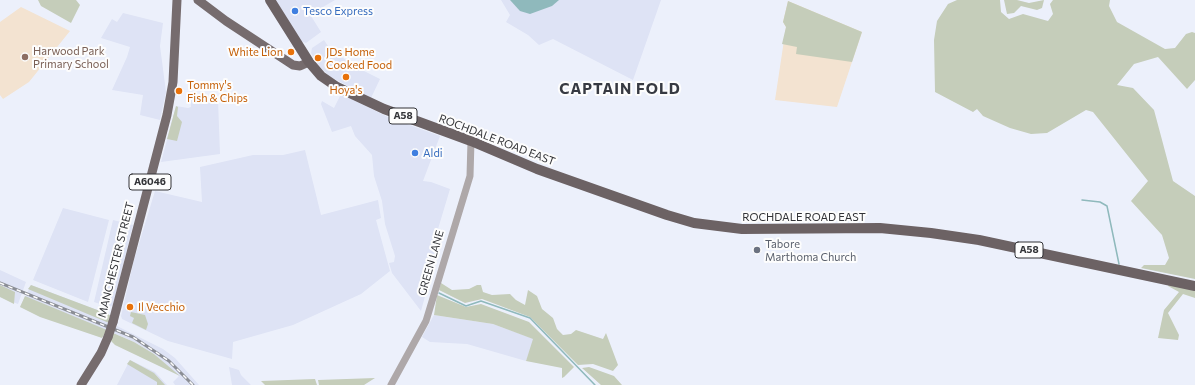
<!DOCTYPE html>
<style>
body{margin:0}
canvas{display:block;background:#ecf0fb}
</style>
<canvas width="1195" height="385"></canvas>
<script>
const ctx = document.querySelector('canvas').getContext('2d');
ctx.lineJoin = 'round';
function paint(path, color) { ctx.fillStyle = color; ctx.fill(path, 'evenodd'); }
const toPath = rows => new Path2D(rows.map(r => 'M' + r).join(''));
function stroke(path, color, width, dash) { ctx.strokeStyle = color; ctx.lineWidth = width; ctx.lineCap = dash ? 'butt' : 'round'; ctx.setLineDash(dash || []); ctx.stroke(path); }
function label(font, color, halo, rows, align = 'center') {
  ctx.font = font + ' Commissioner,sans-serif'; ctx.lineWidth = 4; ctx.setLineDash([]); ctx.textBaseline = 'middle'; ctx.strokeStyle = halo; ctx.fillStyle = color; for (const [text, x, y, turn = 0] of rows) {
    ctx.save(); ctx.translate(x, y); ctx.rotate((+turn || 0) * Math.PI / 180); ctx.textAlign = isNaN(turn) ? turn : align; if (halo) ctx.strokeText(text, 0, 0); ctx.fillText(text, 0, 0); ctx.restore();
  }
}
const built = toPath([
 [275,0,335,0,316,11,311,16,321,32,306,43,298,40],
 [501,0,661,0,633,80,553,39,539,45,528,35,506,22,510,15],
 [123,13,163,23,160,46,166,92,160,120,140,115,143,95,112,90,127,57,130,47,101,38,112,19,117,22],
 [324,40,330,49,356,67,380,79,371,98,329,76,319,66,311,53,312,48],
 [190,92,193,92,193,100,218,100,220,154,161,162,176,106,188,108,191,107],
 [341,94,390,118,440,136,423,181,431,182,450,189,438,229,442,231,435,261,431,262,429,269,432,271,421,311,392,273,389,263,394,262,395,256,385,224,382,201,374,176,372,155,355,136,351,126,332,132,321,104,322,101,334,108],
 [305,150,321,215,378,200,381,218,376,220,390,271,361,294,293,325,233,342,232,359,168,341,122,319,121,316,134,260,155,191,202,202,200,167,253,155,283,155],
 [63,208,109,220,88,302,33,280],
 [113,220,133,225,113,305,109,307,94,302],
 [0,270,26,282,18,304,0,297],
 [31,285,108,314,111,316,107,330,20,307],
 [434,315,493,324,534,339,526,361,467,344,430,342,422,337],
 [117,326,163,349,175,358,199,385,175,385,173,382,179,376,154,354,134,342,113,333],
 [130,360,155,372,167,385,117,385],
 [229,367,239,370,241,375,251,385,232,385]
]);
const education = toPath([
 [788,1,862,32,837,107,775,100,786,27,783,22],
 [21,7,70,31,29,82,3,99,0,95,0,22]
]);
const green = toPath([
 [38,0,76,0,80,5,71,23,41,6],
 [957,0,1000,0,1001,12,1009,19,1023,14,1048,21,1053,14,1050,4,1053,0,1110,0,1109,6,1117,22,1165,49,1175,48,1186,34,1192,32,1195,33,1195,80,1187,89,1158,57,1134,64,1117,85,1133,88,1154,110,1173,181,1195,196,1195,279,1141,268,1144,265,1165,265,1169,258,1162,235,1131,201,1148,181,1093,112,1086,110,1047,133,1031,134,1010,128,983,116,977,109,973,112,935,92,934,40,937,21,948,4],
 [1004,0,1017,0,1029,3,1044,0,1042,8,1037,10,1021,6,1014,13,1007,14],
 [788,1,862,32,852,62,796,54,797,47,782,44,786,27,783,22],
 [176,106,178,107,177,116,182,122,177,141,167,139],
 [441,283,452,290,469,289,477,285,481,285,483,292,492,295,510,294,516,300,525,305,528,290,537,296,542,309,553,318,557,329,563,335,571,334,576,330,603,339,606,333,618,365,613,371,593,364,578,365,530,317,482,299,465,303,439,290],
 [1169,284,1195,289,1195,298,1183,294,1168,313,1179,335,1178,340,1158,338,1164,310,1179,292,1168,286],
 [0,285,15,292,14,304,0,297],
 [31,285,108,314,111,316,109,323,28,289],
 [437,295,466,307,481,304,529,322,574,367,564,377,562,378,562,368,526,361,533,339,493,324,434,315],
 [25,296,107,330,102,338,40,317,20,307],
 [131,312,145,315,148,324,146,330,132,323,134,318,130,316],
 [113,333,134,342,154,354,180,376,115,345,111,341],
 [130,360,154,373,165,385,157,385,157,382,127,364],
 [589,367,614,376,622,385,601,385,582,368],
 [375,378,364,385,319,385,318,380],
 [315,379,317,385,265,385,261,381]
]);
const water = toPath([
 [510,0,559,0,552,6,530,14,520,11]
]);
const stream = toPath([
 [1082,200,1100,202,1107,206,1119,264],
 [439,293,466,306,481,301,530,318,595,385]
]);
const tertiary = toPath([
 [391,385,426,321,470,176,471,141]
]);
const primary = toPath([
 [198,0,226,21,293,65,300,66,309,62],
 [113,322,167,115,173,82,177,0],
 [81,385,101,353,108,337]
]);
const trunk = toPath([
 [270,0,309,62,321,76,337,87,384,109,471,141,537,169,667,215,694,223,742,229,880,228,931,233,979,240,1195,286]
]);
const rail = toPath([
 [0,283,133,337,169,361,193,385]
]);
const primaryBridge = toPath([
 [108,337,113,322]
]);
const markers = [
 [295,11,4,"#3f7fe0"],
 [291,52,4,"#e8710a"],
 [25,57,4,"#8d6e63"],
 [318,58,4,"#e8710a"],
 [346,77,4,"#e8710a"],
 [179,91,4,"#e8710a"],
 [415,153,4,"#3f7fe0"],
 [757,250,4,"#6b7280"],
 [130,307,4,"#e8710a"]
];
const shields = [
 [403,116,28],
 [150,182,42],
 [1029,250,28]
];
const shieldNames = [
 ["A58",403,116],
 ["A6046",150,182],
 ["A58",1029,250]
];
const shopNames = [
 ["Tesco Express",303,11],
 ["Aldi",423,153]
];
const educationNames = [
 ["Harwood Park",33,51],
 ["Primary School",33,64]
];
const foodNames = [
 ["White Lion",283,52,"right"],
 ["JDs Home",326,52],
 ["Cooked Food",326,65],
 ["Tommy's",187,85],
 ["Fish & Chips",187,98],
 ["Hoya's",346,90,"center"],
 ["Il Vecchio",138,307]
];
const streetNames = [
 ["ROCHDALE ROAD EAST",497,140,21],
 ["ROCHDALE ROAD EAST",804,217],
 ["MANCHESTER STREET",116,260,-76],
 ["GREEN LANE",431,263,-74]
];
const worshipNames = [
 ["Tabore",765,244],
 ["Marthoma Church",765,257]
];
const districtNames = [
 ["CAPTAIN FOLD",620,89]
];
paint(built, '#dee3f5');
paint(education, '#f3e3d1');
paint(green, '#c5cdba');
paint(water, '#8fb9bc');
stroke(stream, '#8fb9bc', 1.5);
stroke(tertiary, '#aea8a9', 7);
stroke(primary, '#766c6e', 9);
stroke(trunk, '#6c6264', 10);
stroke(rail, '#8b8e95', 3);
stroke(rail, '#fdfdfd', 1.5, [4.5]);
stroke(primaryBridge, '#766c6e', 9);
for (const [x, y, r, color] of markers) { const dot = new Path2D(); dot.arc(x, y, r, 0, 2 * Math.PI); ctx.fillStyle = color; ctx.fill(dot); stroke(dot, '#fdfdfd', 1.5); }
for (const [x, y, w] of shields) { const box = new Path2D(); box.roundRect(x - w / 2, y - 8, w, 16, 3); ctx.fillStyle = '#fdfdfd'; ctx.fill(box); stroke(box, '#323337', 1); }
label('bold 10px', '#323337', null, shieldNames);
label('11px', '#366cbe', '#fdfdfd', shopNames, 'left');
label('11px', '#785e54', '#fdfdfd', educationNames, 'left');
label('11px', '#c56008', '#fdfdfd', foodNames, 'left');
label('11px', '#323337', '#fdfdfd', streetNames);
label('11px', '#5b616d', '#fdfdfd', worshipNames, 'left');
ctx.letterSpacing = '1px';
label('bold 15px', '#373a42', '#fdfdfd', districtNames);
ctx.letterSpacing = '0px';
</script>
